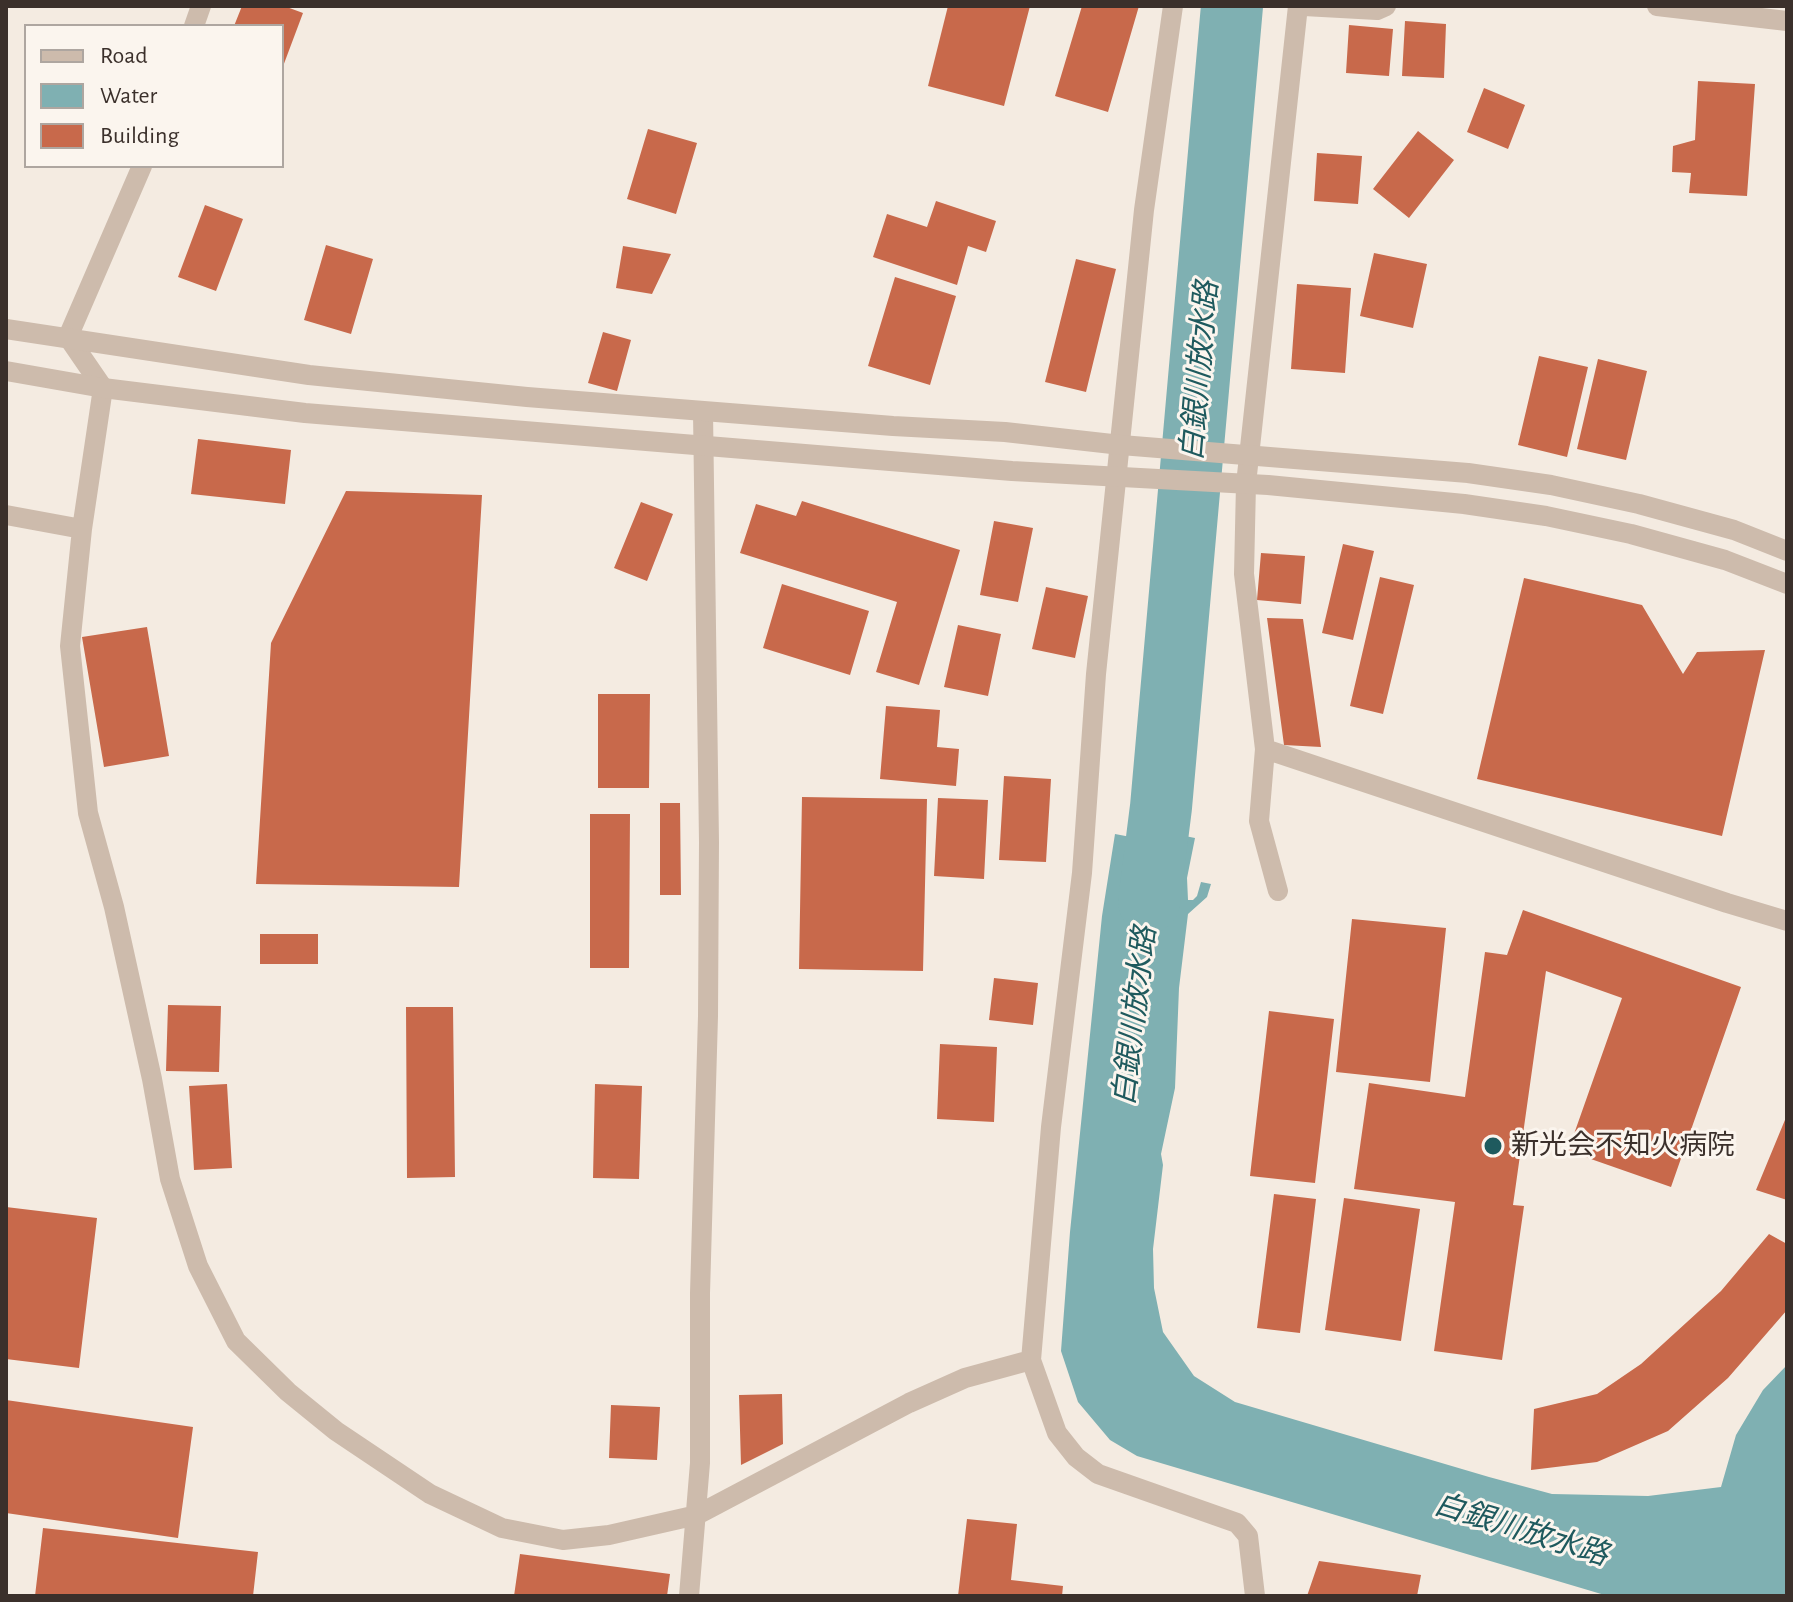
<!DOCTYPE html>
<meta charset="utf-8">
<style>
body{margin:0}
#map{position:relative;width:1793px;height:1602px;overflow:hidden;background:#f4ebe1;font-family:"Alegreya Sans",sans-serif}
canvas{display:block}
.frame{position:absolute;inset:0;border:8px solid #3b302b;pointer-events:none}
.legend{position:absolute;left:24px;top:24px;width:260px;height:144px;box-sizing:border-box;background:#fbf5ee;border:2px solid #aea6a0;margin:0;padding:10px 14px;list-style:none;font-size:24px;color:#3b302b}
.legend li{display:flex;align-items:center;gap:16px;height:40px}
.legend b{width:40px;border:2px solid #aea6a0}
</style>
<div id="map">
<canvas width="1793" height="1602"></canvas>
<div class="frame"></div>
<ul class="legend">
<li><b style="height:10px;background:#cdbbac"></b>Road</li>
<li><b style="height:22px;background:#7fb0b2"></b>Water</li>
<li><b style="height:22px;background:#c8694b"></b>Building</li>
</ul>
</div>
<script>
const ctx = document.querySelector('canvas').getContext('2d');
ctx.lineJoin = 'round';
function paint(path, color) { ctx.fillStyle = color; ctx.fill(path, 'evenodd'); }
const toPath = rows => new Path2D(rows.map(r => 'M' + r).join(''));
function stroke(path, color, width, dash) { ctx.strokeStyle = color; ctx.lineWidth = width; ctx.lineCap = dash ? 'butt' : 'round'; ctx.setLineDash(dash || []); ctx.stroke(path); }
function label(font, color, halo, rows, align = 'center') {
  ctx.font = font + ' "Alegreya Sans","Noto Sans JP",sans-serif'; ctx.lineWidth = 6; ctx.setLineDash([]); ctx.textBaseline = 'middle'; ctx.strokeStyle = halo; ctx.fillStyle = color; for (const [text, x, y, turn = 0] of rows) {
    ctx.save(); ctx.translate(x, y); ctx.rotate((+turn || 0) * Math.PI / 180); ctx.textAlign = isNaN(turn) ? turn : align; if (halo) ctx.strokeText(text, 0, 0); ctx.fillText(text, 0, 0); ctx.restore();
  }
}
const water = toPath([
 [1141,814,1183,821,1180,835,1195,838,1187,878,1188,900,1193,900,1197,896,1201,882,1211,884,1207,897,1188,914,1179,988,1175,1088,1161,1154,1163,1165,1153,1249,1154,1288,1163,1332,1194,1376,1235,1402,1489,1477,1552,1494,1648,1496,1721,1487,1736,1435,1763,1390,1787,1365,1787,1596,1608,1596,1137,1456,1110,1440,1078,1402,1061,1351,1070,1232,1102,916,1115,834,1136,838]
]);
const river = toPath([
 [1149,902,1161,807,1232,6]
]);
const building = toPath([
 [242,6,284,6,303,13,282,69,282,26,234,26],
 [948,6,1030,6,1004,106,928,86],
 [1082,6,1139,6,1108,112,1055,96],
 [1405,21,1446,24,1444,78,1402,76],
 [1349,25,1393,29,1389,76,1346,73],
 [1698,81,1755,84,1747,196,1689,193,1691,173,1672,172,1673,146,1695,140],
 [1484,88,1525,105,1508,149,1467,132],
 [648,129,697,143,676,214,627,199],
 [1418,131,1454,160,1409,218,1373,189],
 [1317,153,1362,156,1358,204,1314,201],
 [936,201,996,221,986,252,968,246,957,285,873,257,887,214,927,227],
 [205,205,243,219,216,291,178,277],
 [326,245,373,259,351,334,304,320],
 [623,246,671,254,652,294,616,288],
 [1374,253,1427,264,1413,328,1360,316],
 [1076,259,1116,269,1086,392,1045,382],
 [895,277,956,296,930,385,868,366],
 [1297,284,1351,288,1345,373,1291,369],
 [603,332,631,340,617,391,588,383],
 [1539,356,1588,367,1567,457,1518,445],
 [1598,359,1647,371,1626,460,1577,449],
 [198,439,291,450,285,504,191,494],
 [346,491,482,495,459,887,256,884,271,643],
 [802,501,960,550,919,685,876,672,897,602,740,553,756,504,796,516],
 [641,502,673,514,647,581,614,568],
 [994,521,1033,528,1018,602,980,595],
 [1343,544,1374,551,1353,640,1322,633],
 [1261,553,1305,556,1301,604,1257,600],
 [1380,577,1414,585,1383,714,1350,706],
 [1524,578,1642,605,1683,674,1697,652,1765,650,1722,836,1477,779],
 [782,584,869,611,850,675,763,648],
 [1046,587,1088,596,1075,658,1032,649],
 [1267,618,1303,619,1321,747,1284,745],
 [958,625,1001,634,988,696,944,687],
 [147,627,169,756,104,767,82,637],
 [598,694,650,694,649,788,598,788],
 [886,706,940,710,937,747,959,749,956,786,880,779],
 [1004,776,1051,779,1046,862,999,860],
 [802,797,927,799,923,971,799,969],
 [938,798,988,800,984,879,934,876],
 [660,803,680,803,681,895,660,895],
 [590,814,630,814,629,968,590,968],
 [1523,910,1741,987,1671,1187,1568,1151,1622,998,1546,971,1513,1205,1524,1206,1502,1360,1434,1351,1455,1202,1354,1189,1369,1083,1465,1097,1485,952,1507,955],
 [1352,919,1446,928,1430,1082,1336,1072],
 [260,934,318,934,318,964,260,964],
 [994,978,1038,983,1033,1025,989,1020],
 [168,1005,221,1006,219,1072,166,1071],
 [406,1007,453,1007,455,1177,407,1178],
 [1269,1011,1334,1019,1315,1183,1250,1176],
 [940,1044,997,1047,994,1122,937,1119],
 [227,1084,232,1168,194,1170,189,1086],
 [595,1084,642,1086,639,1179,593,1178],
 [1787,1115,1787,1200,1756,1190],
 [1274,1194,1316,1199,1300,1333,1257,1328],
 [1344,1198,1420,1209,1401,1341,1325,1330],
 [6,1207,97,1218,79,1368,6,1359],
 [1769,1234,1787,1244,1787,1310,1728,1378,1668,1431,1597,1462,1531,1470,1534,1409,1597,1394,1641,1364,1721,1291],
 [782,1394,783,1444,741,1465,739,1395],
 [6,1400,193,1427,178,1538,6,1513],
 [611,1405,660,1407,657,1460,609,1458],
 [967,1519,1017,1524,1011,1580,1063,1586,1062,1596,958,1596],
 [43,1528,258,1552,253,1596,35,1596],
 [520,1554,670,1574,667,1596,514,1596],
 [1319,1561,1421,1575,1417,1596,1307,1596]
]);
const minor = toPath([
 [1173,6,1144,210,1096,674,1082,873,1051,1127,1031,1360,1057,1433,1076,1457,1098,1474,1237,1523,1248,1536,1255,1596],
 [1304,6,1377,10,1386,6],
 [1657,6,1787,21],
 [194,26,201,6],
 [142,166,68,337,103,388,82,529,70,646,88,813,114,907,152,1079,170,1179,198,1266,236,1341,288,1392,336,1431,430,1494,502,1528,563,1540,609,1535,697,1515,909,1403,965,1378,1031,1360],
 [6,515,82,529],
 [1265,749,1727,903,1787,921],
 [1278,891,1259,821,1265,749,1244,574,1246,484,1298,6],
 [689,1596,700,1463,700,1293,708,1016,709,842,703,412]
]);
const tertiary = toPath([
 [6,329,309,375,527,397,893,426,1005,432,1121,445,1468,473,1551,485,1639,504,1734,530,1787,551],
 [6,371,103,388,305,413,1012,471,1268,485,1464,504,1546,516,1631,534,1725,560,1787,584]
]);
const markers = [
 [1493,1146,10,"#1f5a5e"]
];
const poiNames = [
 ["新光会不知火病院",1511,1146]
];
const waterNames = [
 ["白銀川放水路",1200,371,-85],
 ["白銀川放水路",1135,1016,-83],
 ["白銀川放水路",1521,1530,17]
];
paint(water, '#7fb0b2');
stroke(river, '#7fb0b2', 62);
paint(building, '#c8694b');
stroke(minor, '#cdbbac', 20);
stroke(tertiary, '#cdbbac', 20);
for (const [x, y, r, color] of markers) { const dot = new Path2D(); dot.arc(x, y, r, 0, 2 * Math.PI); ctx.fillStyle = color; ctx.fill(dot); stroke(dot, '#fbf5ee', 3); }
label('28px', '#3b302b', '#fbf5ee', poiNames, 'left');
label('italic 30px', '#1f5a5e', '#fbf5ee', waterNames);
</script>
